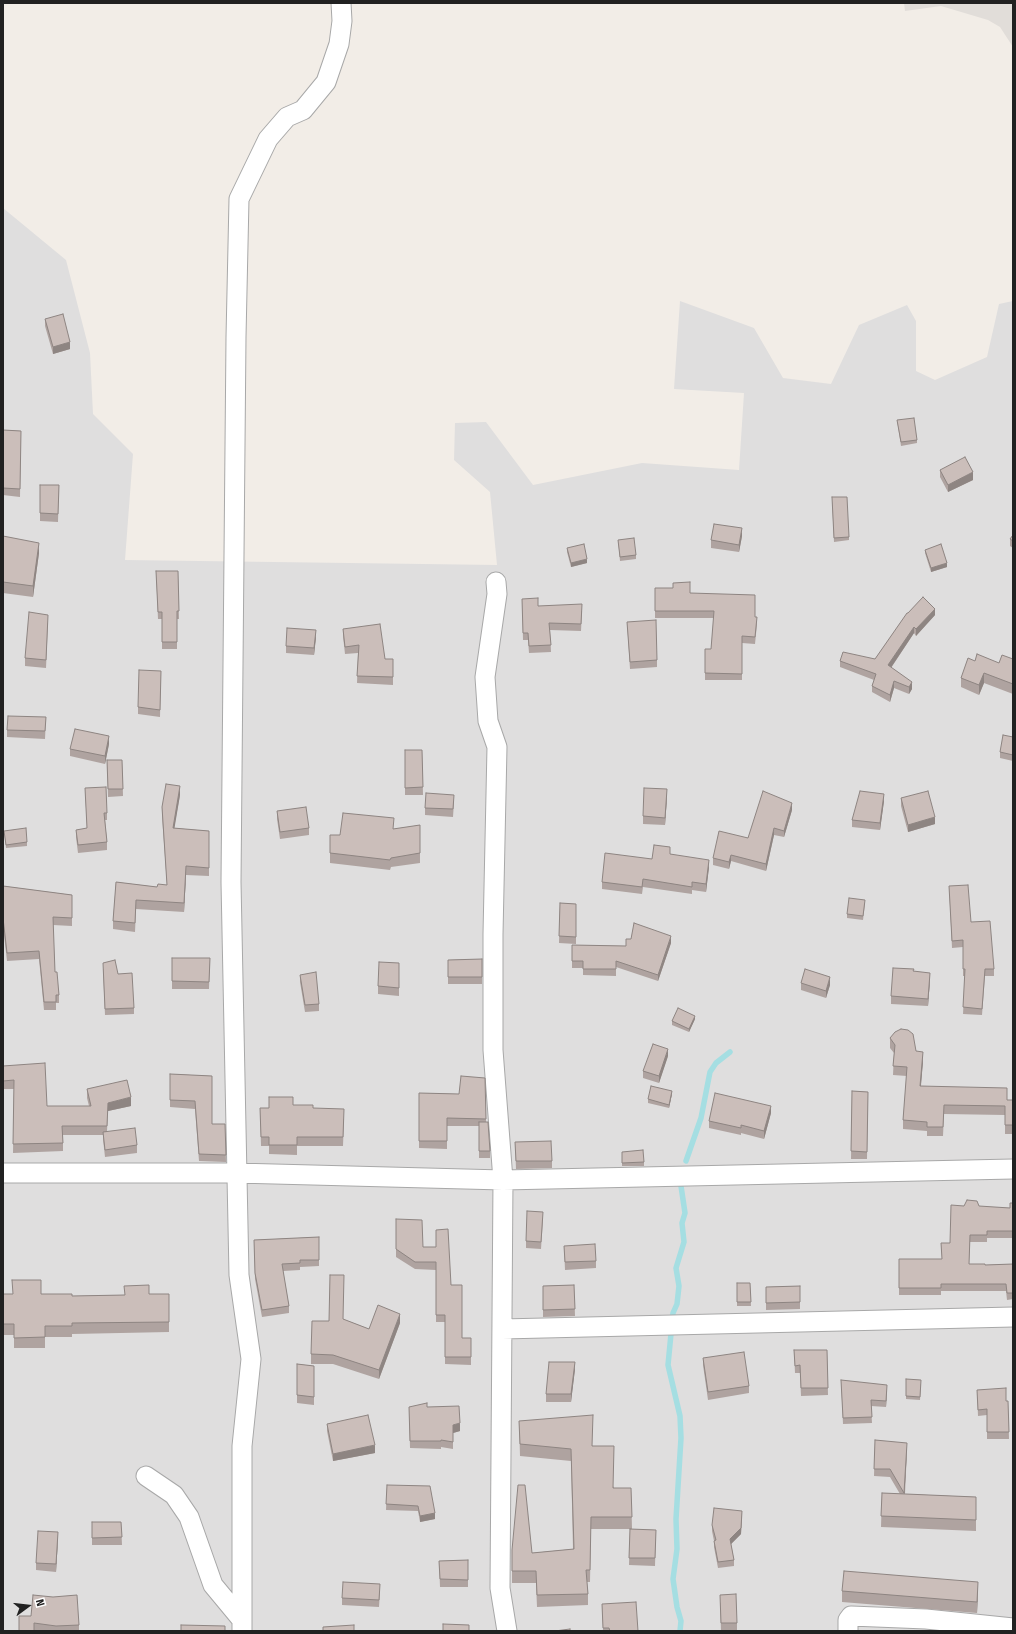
<!DOCTYPE html>
<style>
body{margin:0}
#map{position:relative;width:1016px;height:1634px;overflow:hidden;background:#f2ede7;font-family:"Fira Sans Condensed",sans-serif}
canvas{display:block}
.frame{position:absolute;inset:0;border:4px solid #212121;pointer-events:none}
.north{position:absolute;left:8px;top:1586px;width:40px;height:40px;-webkit-text-stroke:3px #fff;paint-order:stroke;rotate:75deg;font-size:11px;font-weight:700;line-height:16px;text-align:center;color:#212121}
.north::after{content:'';display:block;margin:auto;width:14px;height:18px;background:#212121;clip-path:polygon(50% 0,100% 100%,50% 72%,0 100%)}
</style>
<div id="map">
<canvas width="1016" height="1634"></canvas>
<div class="frame"></div>
<div class="north">N</div>
</div>
<script>
const ctx = document.querySelector('canvas').getContext('2d');
ctx.lineJoin = 'round';
function paint(path, color) { ctx.fillStyle = color; ctx.fill(path, 'evenodd'); }
const toPath = rows => new Path2D(rows.map(r => 'M' + r).join(''));
function stroke(path, color, width, dash) { ctx.strokeStyle = color; ctx.lineWidth = width; ctx.lineCap = dash ? 'butt' : 'round'; ctx.setLineDash(dash || []); ctx.stroke(path); }
const residential = toPath([
 [3,208,66,260,90,353,93,414,133,454,125,560,497,565,490,492,454,460,455,423,486,422,533,485,642,463,739,470,744,393,674,389,680,301,754,328,783,378,831,384,859,325,907,305,916,321,916,371,935,380,987,357,999,304,1013,301,1013,1631,3,1631]
]);
const airport = toPath([
 [904,3,1013,3,1013,47,1000,27,988,20,941,6,905,11]
]);
const stream = toPath([
 [686,1161,701,1118,710,1072,716,1063,730,1052],
 [680,1631,681,1621,677,1607,673,1579,677,1549,676,1519,681,1438,680,1416,668,1365,673,1313,677,1304,679,1286,676,1268,684,1242,682,1223,685,1213,681,1186]
]);
const minor = toPath([
 [496,582,497,594,485,677,488,721,497,747,493,934,493,1050,503,1180,500,1588,507,1631],
 [3,1173,236,1173,503,1180,1013,1169],
 [502,1329,1013,1317],
 [146,1476,174,1495,189,1517,213,1585,242,1620],
 [242,1631,242,1446,251,1359,239,1275,231,882,236,337,239,199,268,139,287,117,303,110,326,82,339,44,342,21,341,3],
 [848,1631,848,1620,851,1616,926,1619,1013,1628]
]);
const wall = toPath([
 [45,319,70,349,53,354,45,326],
 [897,420,917,440,917,443,901,446],
 [3,430,21,431,20,497,3,495],
 [940,470,973,480,948,492,940,477],
 [40,485,59,485,58,522,40,521],
 [832,501,849,537,849,540,834,542],
 [1013,535,1013,548,1010,546,1010,539],
 [3,536,39,553,33,597,3,593],
 [742,536,739,552,711,548,711,540],
 [618,540,636,555,636,559,620,561],
 [567,548,587,563,571,567,567,552],
 [925,550,947,567,931,572,925,553],
 [156,571,178,571,179,619,177,619,177,649,162,649,162,619,158,619],
 [655,588,690,593,755,617,757,624,755,644,742,643,742,680,705,680,705,649,711,649,714,618,655,618],
 [522,599,538,606,582,611,581,631,550,630,551,652,529,653,528,640,523,640],
 [908,613,935,615,916,636,914,633,891,668,912,689,909,694,894,688,890,702,872,692,872,686,874,680,840,667,840,661,875,659],
 [48,622,46,668,25,666,25,658],
 [627,622,657,660,657,667,630,669],
 [343,629,385,659,393,659,393,685,357,683,358,653,345,654,343,636],
 [316,637,314,655,286,653,286,646],
 [1013,659,1013,694,984,683,979,695,961,687,961,678,975,661,999,663],
 [161,671,160,717,138,714,138,707],
 [46,717,45,739,7,737,7,730],
 [1013,737,1013,761,1000,758,1000,752],
 [109,744,105,764,70,756,70,749],
 [405,750,422,750,423,795,405,795],
 [107,760,122,760,123,796,108,797],
 [85,788,107,813,107,820,105,820,107,842,107,850,78,853,76,837,76,830,87,829],
 [180,795,174,828,209,831,209,876,186,875,184,912,136,909,135,932,113,929,113,921,116,882,157,887,167,885,162,816,162,807],
 [667,797,665,825,643,824,643,816],
 [901,798,935,824,908,832,901,806],
 [884,801,880,830,852,827,852,820],
 [454,802,453,817,425,815,425,808],
 [792,810,784,837,774,835,766,871,731,861,729,869,713,865,713,858,748,838],
 [277,811,309,828,309,835,280,839,277,819],
 [420,825,420,863,391,867,390,870,330,863,330,835,340,835,394,829],
 [4,831,27,842,27,846,6,848],
 [670,854,709,867,706,892,692,890,692,894,643,887,642,894,602,889,602,882,652,859],
 [3,886,72,895,72,926,53,925,55,972,59,995,59,1003,56,1003,56,1010,44,1010,39,959,7,961,3,926],
 [949,886,971,922,994,969,994,976,985,976,982,1015,963,1014,965,976,963,976,963,947,952,948],
 [560,903,576,904,576,944,559,943],
 [865,903,863,920,847,918,847,914],
 [631,939,671,943,658,981,616,967,616,976,583,975,583,968,572,968,572,945,626,946],
 [172,958,210,958,209,989,172,989],
 [482,959,482,984,448,984,448,960],
 [399,963,399,996,378,994,378,986],
 [103,969,118,974,134,1008,134,1014,105,1015],
 [914,971,930,980,928,1006,891,1004,891,996],
 [300,975,319,1004,319,1011,305,1012,300,982],
 [801,983,830,985,826,998,801,990],
 [695,1019,689,1032,672,1025,672,1021],
 [890,1038,916,1051,923,1061,921,1086,1007,1100,1013,1100,1013,1134,1005,1134,1005,1115,944,1114,943,1136,927,1136,927,1131,903,1129,903,1120,907,1076,893,1075,894,1053,890,1048],
 [668,1056,659,1083,643,1078,643,1071],
 [3,1066,47,1106,89,1106,87,1098,87,1089,131,1106,108,1111,107,1131,137,1145,137,1153,105,1157,103,1139,103,1135,63,1135,63,1151,13,1153,14,1089,3,1089],
 [170,1074,212,1076,212,1124,225,1124,226,1162,199,1161,195,1109,170,1107],
 [485,1078,486,1122,490,1151,490,1158,479,1158,479,1126,447,1126,447,1149,419,1148,419,1093,459,1094],
 [852,1091,868,1092,867,1159,851,1159],
 [672,1094,669,1108,648,1103,648,1099],
 [293,1105,313,1108,344,1119,343,1146,297,1146,297,1155,269,1154,269,1146,261,1146,260,1108,269,1108],
 [771,1113,764,1139,741,1133,741,1135,709,1128,709,1121],
 [515,1142,552,1161,552,1168,516,1169],
 [622,1152,644,1162,644,1166,622,1166],
 [1013,1203,1013,1238,987,1238,987,1242,970,1242,969,1264,985,1265,1013,1264,1013,1299,1007,1300,1006,1291,941,1291,941,1295,899,1295,899,1259,942,1259,941,1243,950,1243,964,1206,1010,1208],
 [396,1219,423,1247,436,1247,451,1285,462,1338,471,1338,471,1365,445,1364,445,1322,436,1322,436,1270,415,1269,396,1257],
 [543,1219,541,1249,526,1248,526,1241],
 [319,1237,319,1266,300,1267,300,1270,283,1271,289,1306,289,1313,262,1317,255,1279,254,1240],
 [564,1246,596,1261,596,1268,565,1270],
 [737,1283,750,1283,751,1306,737,1306],
 [574,1285,575,1316,543,1317,543,1286],
 [800,1286,800,1309,766,1310,766,1287],
 [3,1294,41,1294,72,1296,169,1294,169,1332,72,1334,72,1337,45,1337,45,1348,14,1348,14,1335,3,1335],
 [343,1319,369,1329,400,1323,379,1379,333,1364,311,1364,311,1354,329,1321],
 [794,1350,827,1350,828,1395,801,1396,800,1373,795,1373],
 [703,1358,749,1386,749,1393,708,1400,703,1365],
 [297,1364,314,1366,314,1405,297,1403],
 [575,1369,571,1402,546,1402,546,1394],
 [906,1379,921,1384,920,1400,906,1399],
 [841,1380,887,1391,886,1407,871,1406,872,1423,843,1424],
 [977,1390,1006,1401,1008,1401,1009,1439,987,1439,987,1415,978,1416],
 [409,1407,427,1407,460,1431,453,1433,453,1449,441,1447,441,1449,410,1448],
 [519,1421,593,1446,614,1488,631,1488,632,1529,656,1530,655,1566,629,1565,630,1529,591,1529,590,1582,587,1582,588,1594,588,1605,537,1607,536,1583,512,1583,512,1550,532,1553,573,1549,571,1461,520,1456],
 [327,1424,375,1453,333,1461,327,1431],
 [875,1440,907,1450,905,1494,976,1497,976,1531,881,1527,882,1493,900,1494,890,1477,874,1476],
 [387,1485,435,1513,435,1519,420,1522,418,1511,386,1510],
 [742,1517,741,1534,731,1544,734,1560,734,1566,718,1568,714,1547,714,1541,712,1531,712,1525],
 [92,1522,121,1522,122,1545,92,1545],
 [58,1539,56,1572,36,1570,36,1563],
 [468,1560,468,1587,440,1587,439,1561],
 [380,1591,379,1607,342,1605,342,1598],
 [842,1591,978,1592,977,1613,842,1602],
 [720,1602,737,1623,737,1630,721,1631],
 [602,1604,638,1631,603,1631],
 [19,1616,79,1625,79,1631,34,1631]
]);
const shadedWall = toPath([
 [70,342,70,349,53,354,53,347],
 [973,472,973,480,948,492,948,485],
 [742,528,742,536,739,552,739,545],
 [39,543,39,553,33,597,33,586],
 [587,559,587,563,571,567,571,563],
 [947,563,947,567,931,572,931,568],
 [935,609,935,615,916,636,916,629],
 [914,627,914,633,888,672,888,665],
 [316,630,316,637,314,655,314,648],
 [984,673,984,683,979,695,979,685],
 [894,681,894,688,890,702,890,695],
 [912,682,912,689,909,694,909,687],
 [109,736,109,744,105,764,105,756],
 [180,786,180,795,173,837,173,828],
 [667,789,667,797,665,825,665,818],
 [884,794,884,801,880,830,880,823],
 [792,803,792,810,784,837,784,831],
 [935,817,935,824,908,832,908,825],
 [774,828,774,835,766,871,766,864],
 [731,855,731,861,729,869,729,862],
 [709,860,709,867,706,892,706,884],
 [186,866,186,875,184,912,184,903],
 [671,936,671,943,658,981,658,975],
 [930,973,930,980,928,1006,928,999],
 [830,977,830,985,826,998,826,991],
 [695,1016,695,1019,689,1032,689,1029],
 [668,1049,668,1056,659,1083,659,1076],
 [923,1052,923,1061,920,1095,920,1086],
 [672,1091,672,1094,669,1108,669,1105],
 [131,1097,131,1106,108,1111,108,1103],
 [771,1106,771,1113,764,1139,764,1131],
 [400,1314,400,1323,379,1379,379,1370],
 [575,1362,575,1369,571,1402,571,1394],
 [887,1385,887,1391,886,1407,886,1401],
 [460,1423,460,1431,453,1433,453,1425],
 [907,1443,907,1450,904,1501,904,1493],
 [375,1445,375,1453,333,1461,333,1454],
 [742,1511,741,1534,730,1545,730,1539],
 [435,1513,435,1519,420,1522,420,1516],
 [58,1532,58,1539,56,1572,56,1564],
 [978,1582,978,1592,977,1613,977,1602]
]);
const building = toPath([
 [63,314,70,342,53,347,45,319,63,314],
 [914,418,917,440,901,442,897,420,914,418],
 [3,430,21,431,20,489,3,488,3,430],
 [965,457,973,472,948,485,940,470,965,457],
 [40,485,59,485,58,514,40,513,40,485],
 [832,497,847,497,849,537,834,538,832,497],
 [714,524,742,528,739,545,711,540,714,524],
 [1013,535,1013,541,1010,539,1013,535],
 [3,536,39,543,33,586,3,582,3,536],
 [634,538,636,555,620,557,618,540,634,538],
 [584,544,587,559,571,563,567,548,584,544],
 [941,544,947,563,931,568,925,550,941,544],
 [156,571,178,571,179,611,177,611,177,642,162,642,162,612,158,612,156,571],
 [690,582,690,593,755,595,755,617,757,617,755,637,742,636,742,674,705,673,705,649,711,649,714,611,655,611,655,588,673,588,673,583,690,582],
 [923,597,935,609,916,629,914,627,888,665,912,682,909,687,894,681,890,695,872,686,876,674,840,661,843,652,875,659,907,613,908,613,923,597],
 [538,598,538,606,582,604,581,624,549,623,551,645,529,646,528,633,523,633,522,599,538,598],
 [29,612,48,615,46,660,25,658,29,612],
 [656,620,657,660,630,662,627,622,656,620],
 [380,624,385,659,393,659,393,677,357,676,359,645,345,647,343,629,380,624],
 [287,628,316,630,314,648,286,646,287,628],
 [977,654,999,663,1002,655,1013,659,1013,684,984,673,979,685,961,678,968,658,975,661,977,654],
 [139,670,161,671,160,710,138,707,139,670],
 [8,716,46,717,45,731,7,730,8,716],
 [75,729,109,736,105,756,70,749,75,729],
 [1003,735,1013,737,1013,755,1000,752,1003,735],
 [405,750,422,750,423,787,405,788,405,750],
 [107,760,122,760,123,789,108,789,107,760],
 [166,784,180,786,173,828,209,831,209,868,186,866,184,903,136,900,135,923,113,921,116,882,157,887,158,884,167,885,162,807,166,784],
 [106,787,107,813,104,813,107,842,78,845,76,830,87,828,85,788,106,787],
 [644,788,667,789,665,818,643,816,644,788],
 [763,791,792,803,784,831,774,828,766,864,731,855,729,862,713,858,719,831,748,838,763,791],
 [860,791,884,794,880,823,852,820,860,791],
 [928,791,935,817,908,825,901,798,928,791],
 [426,793,454,795,453,809,425,808,426,793],
 [306,807,309,828,280,832,277,811,306,807],
 [343,813,394,818,393,829,420,825,420,853,391,858,390,860,330,853,330,835,340,835,343,813],
 [26,828,27,842,6,845,4,831,26,828],
 [654,845,670,847,670,854,709,860,706,884,692,882,692,887,643,879,642,887,602,882,605,853,652,859,654,845],
 [968,885,971,922,990,921,994,969,985,969,982,1009,963,1007,965,969,963,969,963,940,952,941,949,886,968,885],
 [3,886,72,895,72,918,53,917,55,972,57,972,59,995,56,995,56,1002,44,1002,39,951,7,953,3,918,3,886],
 [849,898,865,900,863,916,847,914,849,898],
 [560,903,576,904,576,937,559,936,560,903],
 [634,923,671,936,658,975,616,961,616,969,583,969,583,961,572,961,572,945,626,946,626,939,631,939,634,923],
 [172,958,210,958,209,982,172,981,172,958],
 [482,959,482,977,448,977,448,960,482,959],
 [115,960,118,974,132,973,134,1008,105,1009,103,963,115,960],
 [379,962,399,963,399,988,378,986,379,962],
 [893,968,914,969,913,971,930,973,928,999,891,996,893,968],
 [805,969,830,977,826,991,801,983,805,969],
 [316,972,319,1004,305,1005,300,975,316,972],
 [678,1008,695,1016,689,1029,672,1021,678,1008],
 [901,1029,908,1030,913,1034,916,1051,923,1052,920,1086,1007,1088,1007,1100,1013,1100,1013,1125,1005,1125,1005,1106,944,1105,943,1127,927,1127,927,1122,903,1120,907,1067,893,1066,895,1045,890,1038,895,1032,901,1029],
 [653,1044,668,1049,659,1076,643,1071,653,1044],
 [45,1063,47,1106,91,1106,87,1089,127,1080,131,1097,108,1103,107,1126,62,1126,63,1143,13,1144,14,1080,3,1081,3,1066,45,1063],
 [170,1074,212,1076,212,1124,225,1124,226,1155,199,1154,195,1101,170,1100,170,1074],
 [461,1076,485,1078,486,1119,447,1118,447,1141,419,1141,419,1093,459,1094,461,1076],
 [651,1086,672,1091,669,1105,648,1099,651,1086],
 [852,1091,868,1092,867,1152,851,1151,852,1091],
 [715,1093,771,1106,764,1131,741,1125,741,1128,709,1121,715,1093],
 [269,1097,293,1097,293,1105,313,1105,313,1108,344,1109,343,1137,297,1137,297,1145,269,1145,269,1137,261,1137,260,1108,269,1108,269,1097],
 [479,1122,488,1122,490,1151,479,1151,479,1122],
 [135,1128,137,1145,105,1150,103,1132,135,1128],
 [551,1141,552,1161,516,1161,515,1142,551,1141],
 [643,1150,644,1162,622,1163,622,1152,643,1150],
 [967,1200,977,1201,979,1206,1010,1208,1010,1203,1013,1203,1013,1231,987,1231,987,1235,970,1235,969,1264,985,1264,985,1265,1013,1264,1013,1293,1007,1293,1006,1284,941,1284,941,1288,899,1288,899,1259,942,1259,941,1243,950,1243,951,1205,964,1206,967,1200],
 [527,1211,543,1212,541,1242,526,1241,527,1211],
 [396,1219,422,1220,423,1247,436,1247,436,1230,448,1229,451,1285,462,1285,462,1338,471,1338,471,1357,445,1357,445,1315,436,1315,436,1262,415,1262,396,1249,396,1219],
 [319,1237,319,1260,300,1260,300,1263,282,1264,289,1306,262,1310,255,1273,254,1240,319,1237],
 [595,1244,596,1261,565,1262,564,1246,595,1244],
 [330,1275,344,1275,343,1319,369,1329,378,1305,400,1314,379,1370,333,1355,311,1354,312,1321,329,1321,330,1275],
 [12,1280,41,1280,41,1294,72,1294,72,1296,125,1295,124,1286,149,1285,149,1294,169,1294,169,1322,72,1323,72,1326,45,1326,45,1337,14,1338,14,1324,3,1324,3,1294,13,1294,12,1280],
 [737,1283,750,1283,751,1302,737,1302,737,1283],
 [574,1285,575,1309,543,1310,543,1286,574,1285],
 [800,1286,800,1302,766,1303,766,1287,800,1286],
 [794,1350,827,1350,828,1388,801,1388,800,1365,795,1366,794,1350],
 [744,1352,749,1386,708,1392,703,1358,744,1352],
 [549,1362,575,1362,571,1394,546,1394,549,1362],
 [297,1364,314,1366,314,1397,297,1395,297,1364],
 [906,1379,921,1380,920,1397,906,1396,906,1379],
 [841,1380,887,1385,886,1401,871,1400,872,1417,843,1418,841,1380],
 [1006,1388,1006,1401,1008,1401,1009,1432,987,1432,987,1409,978,1410,977,1390,1006,1388],
 [427,1403,427,1407,459,1406,460,1423,453,1425,453,1442,441,1440,441,1441,410,1441,409,1407,427,1403],
 [368,1415,375,1445,333,1454,327,1424,368,1415],
 [593,1415,592,1446,614,1446,613,1488,631,1488,632,1517,591,1517,590,1570,586,1570,588,1594,537,1595,536,1571,512,1571,512,1550,518,1485,525,1485,532,1553,574,1549,571,1449,520,1444,519,1421,593,1415],
 [875,1440,907,1443,904,1493,890,1469,874,1469,875,1440],
 [387,1485,430,1486,435,1513,420,1516,418,1506,386,1504,387,1485],
 [882,1493,976,1497,976,1520,881,1516,882,1493],
 [714,1508,742,1511,741,1528,730,1539,734,1560,718,1562,714,1541,716,1540,712,1525,714,1508],
 [92,1522,121,1522,122,1537,92,1538,92,1522],
 [630,1529,656,1530,655,1558,629,1558,630,1529],
 [38,1531,58,1532,56,1564,36,1563,38,1531],
 [468,1560,468,1580,440,1579,439,1561,468,1560],
 [844,1571,978,1582,977,1602,842,1591,844,1571],
 [343,1582,380,1584,379,1600,342,1598,343,1582],
 [736,1594,737,1623,721,1623,720,1595,736,1594],
 [33,1595,53,1597,77,1595,79,1625,56,1626,34,1623,34,1631,19,1631,19,1616,31,1616,33,1595],
 [636,1602,638,1631,610,1631,609,1628,603,1628,602,1604,636,1602],
 [443,1624,469,1625,469,1631,443,1631,443,1624],
 [181,1625,225,1626,225,1631,181,1631,181,1625],
 [354,1625,354,1631,323,1631,323,1627,354,1625],
 [570,1629,570,1631,555,1631,570,1629]
]);
paint(residential, '#dfdede');
paint(airport, '#e1ddd9');
stroke(stream, '#a5dee2', 5.5);
stroke(minor, '#a8a8a8', 21);
stroke(minor, '#fff', 19);
paint(wall, '#afa3a0');
paint(shadedWall, '#8e8582');
paint(building, '#cbbeba');
stroke(building, '#8e8582', 1);
</script>
